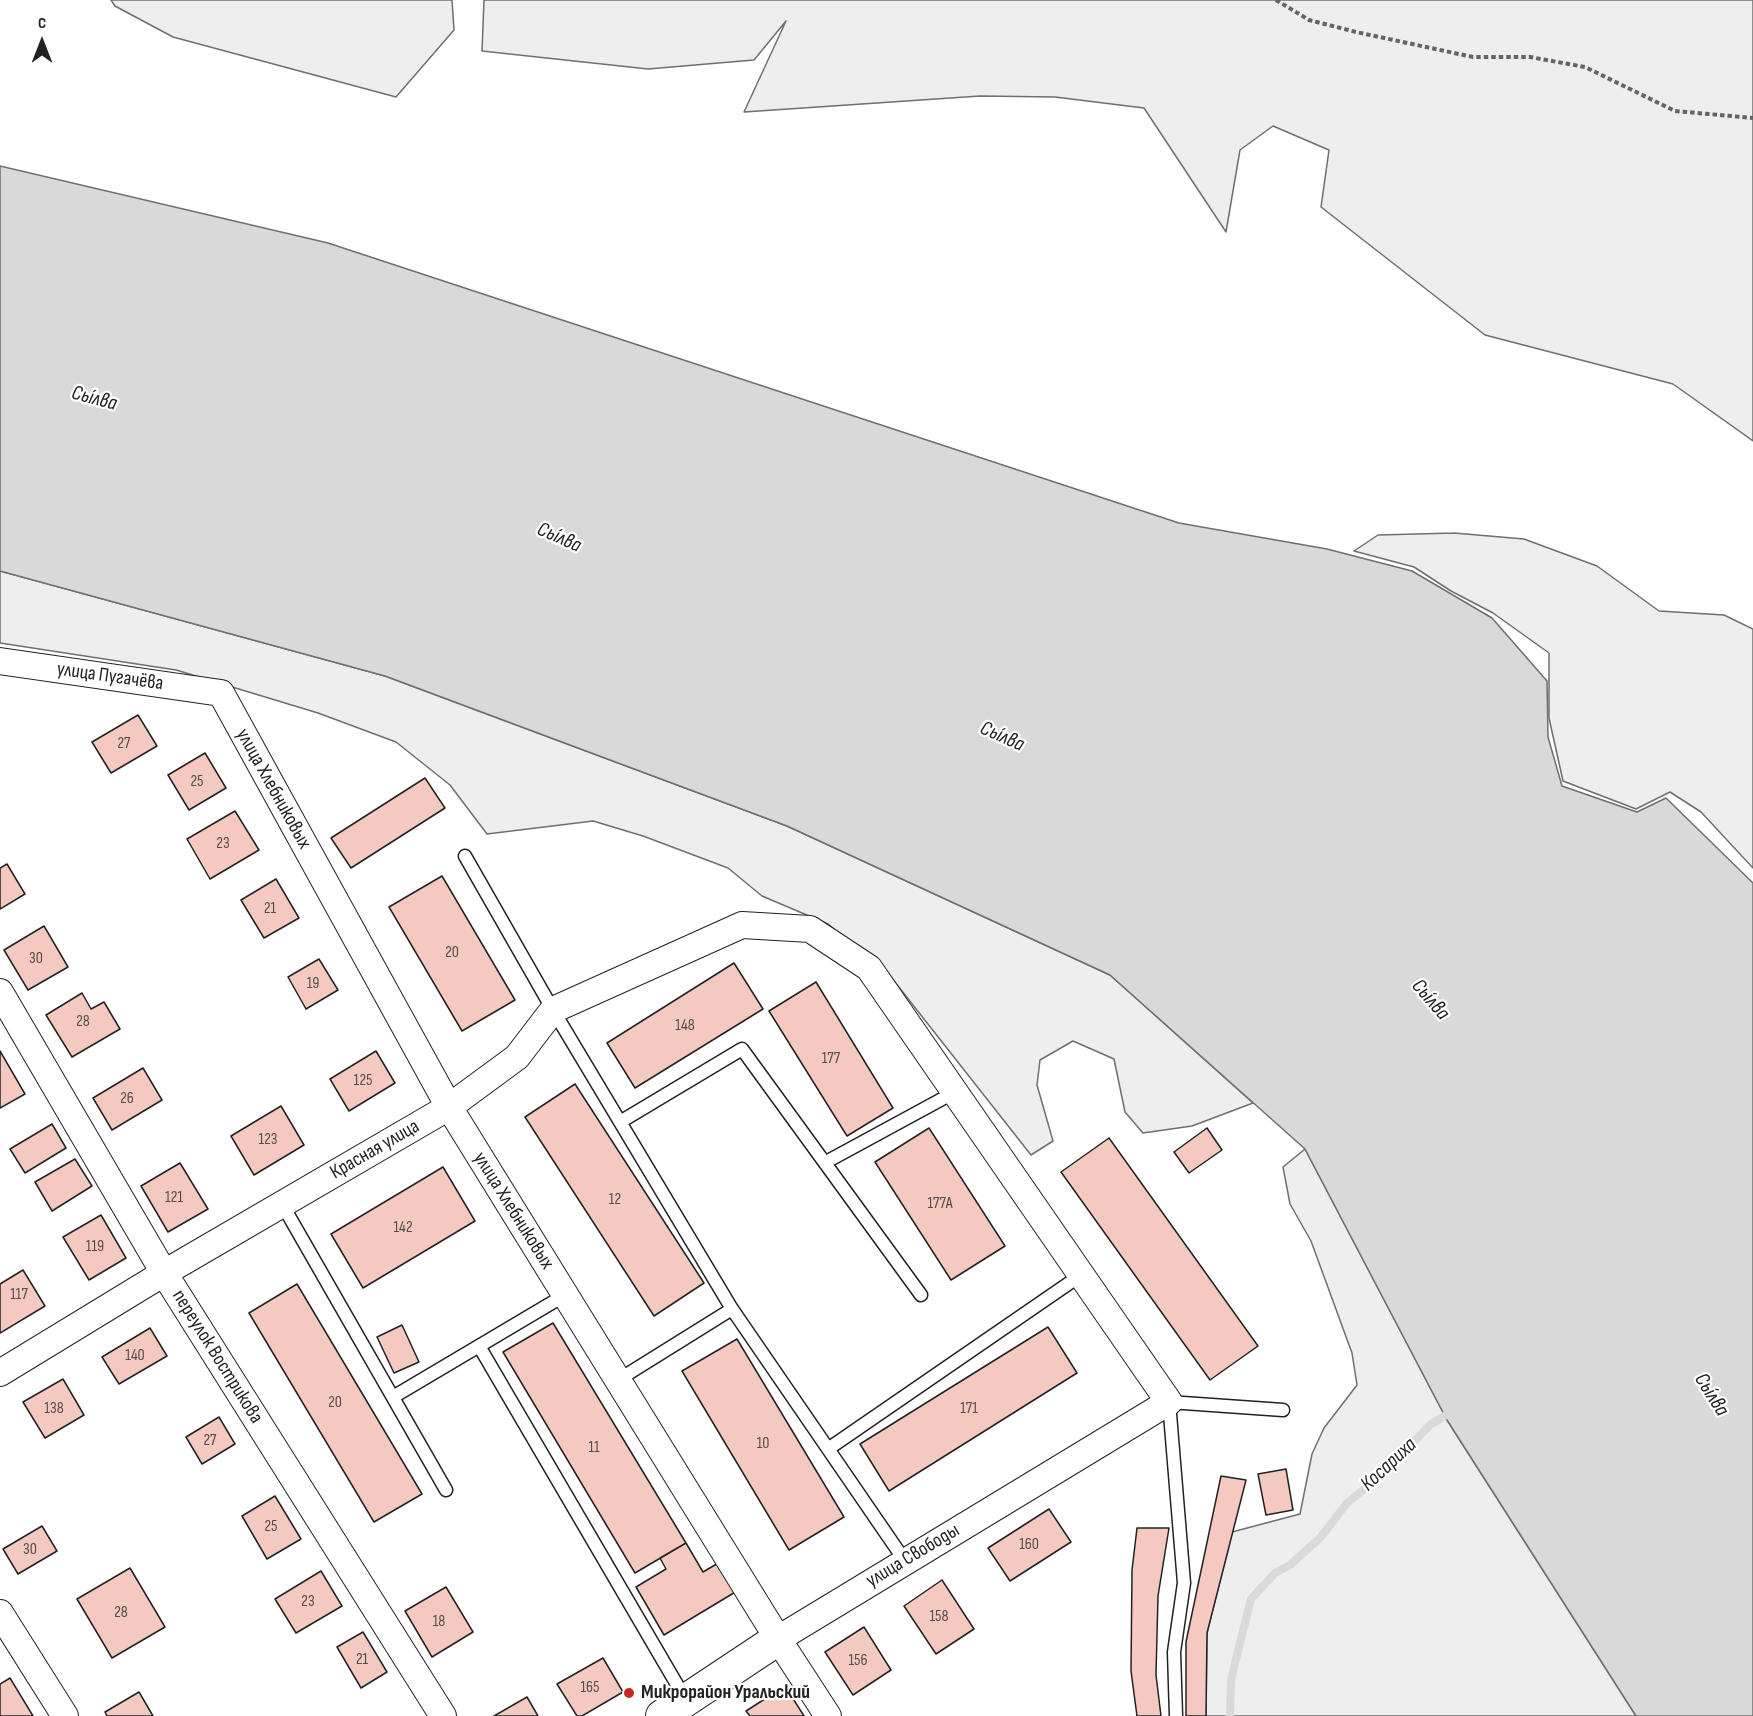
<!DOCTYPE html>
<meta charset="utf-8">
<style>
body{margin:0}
#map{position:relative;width:1753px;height:1716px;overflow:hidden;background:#fff;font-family:"Sofia Sans Condensed",sans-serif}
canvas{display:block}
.north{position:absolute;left:12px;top:12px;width:60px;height:60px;-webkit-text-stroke:4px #fff;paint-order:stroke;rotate:0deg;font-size:16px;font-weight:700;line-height:24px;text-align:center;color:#222}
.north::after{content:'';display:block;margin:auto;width:21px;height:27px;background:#222;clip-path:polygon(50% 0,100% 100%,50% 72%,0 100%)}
</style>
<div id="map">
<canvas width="1753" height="1716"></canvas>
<div class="north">С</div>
</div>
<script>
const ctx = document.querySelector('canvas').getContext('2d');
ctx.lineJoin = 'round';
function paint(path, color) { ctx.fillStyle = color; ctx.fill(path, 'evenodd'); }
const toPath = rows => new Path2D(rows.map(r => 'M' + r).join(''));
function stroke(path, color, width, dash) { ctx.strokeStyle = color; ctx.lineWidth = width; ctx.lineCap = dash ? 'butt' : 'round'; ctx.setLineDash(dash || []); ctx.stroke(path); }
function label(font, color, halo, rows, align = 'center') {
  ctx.font = font + ' "Sofia Sans Condensed",sans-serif'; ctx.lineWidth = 4.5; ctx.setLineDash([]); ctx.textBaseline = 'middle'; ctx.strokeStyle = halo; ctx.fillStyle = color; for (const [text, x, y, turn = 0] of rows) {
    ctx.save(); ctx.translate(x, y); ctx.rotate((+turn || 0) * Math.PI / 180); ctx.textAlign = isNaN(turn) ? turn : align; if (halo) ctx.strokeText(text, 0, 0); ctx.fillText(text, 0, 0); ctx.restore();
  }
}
const green = toPath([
 [111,0,452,0,454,30,396,97,173,37,115,6,111,0],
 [484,0,1753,0,1753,441,1673,384,1485,335,1321,207,1329,150,1273,126,1240,150,1226,232,1144,108,1055,97,980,96,744,112,786,21,754,60,648,69,482,51,484,0],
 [1454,533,1524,539,1597,566,1659,611,1724,615,1753,629,1753,868,1701,812,1670,792,1636,809,1563,781,1549,718,1549,653,1493,613,1451,591,1414,567,1354,551,1378,535,1454,533],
 [0,571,385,676,787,826,1110,975,1253,1103,1192,1126,1143,1133,1125,1112,1114,1059,1073,1041,1040,1060,1037,1085,1053,1141,1031,1155,887,972,828,924,762,896,728,868,643,836,593,821,487,834,450,785,396,742,318,713,176,670,0,643,0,571],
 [1305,1149,1447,1420,1636,1716,1206,1716,1207,1633,1232,1532,1300,1514,1312,1454,1324,1428,1357,1385,1352,1353,1311,1241,1290,1204,1283,1167,1305,1149]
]);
const water = toPath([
 [0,166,328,243,1179,523,1327,549,1412,571,1492,618,1547,681,1548,737,1562,786,1637,812,1666,798,1753,883,1753,1716,1636,1716,1447,1420,1305,1149,1110,975,787,826,385,676,0,571,0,166]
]);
const stream = toPath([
 [1230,1716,1231,1681,1235,1663,1251,1599,1275,1573,1290,1565,1321,1537,1347,1503,1383,1474,1430,1425,1454,1410]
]);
const building = toPath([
 [138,715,157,746,111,773,92,742,138,715],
 [205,753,226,788,189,810,168,775,205,753],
 [425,778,445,808,351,868,331,838,425,778],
 [235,811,259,850,210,879,187,839,235,811],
 [7,864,25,894,0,909,0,868,7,864],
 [442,876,515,1000,462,1031,389,907,442,876],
 [276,879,299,918,264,938,241,900,276,879],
 [44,926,68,967,28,990,4,950,44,926],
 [319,959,338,990,306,1009,288,977,319,959],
 [734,963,763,1009,635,1088,607,1043,734,963],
 [816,982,893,1108,847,1136,769,1011,816,982],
 [82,993,91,1009,104,1002,120,1029,72,1057,46,1015,82,993],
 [0,1051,25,1094,0,1108,0,1051],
 [376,1051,395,1083,349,1111,330,1079,376,1051],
 [143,1068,162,1100,112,1130,93,1098,143,1068],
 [575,1084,704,1283,654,1316,525,1117,575,1084],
 [281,1106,304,1145,254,1175,231,1136,281,1106],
 [52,1124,66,1148,25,1173,10,1149,52,1124],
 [929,1128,1005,1246,951,1280,875,1162,929,1128],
 [1207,1128,1222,1150,1189,1173,1174,1152,1207,1128],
 [1109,1138,1258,1346,1210,1380,1061,1172,1109,1138],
 [75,1159,92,1186,52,1211,35,1182,75,1159],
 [180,1163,208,1209,168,1232,141,1186,180,1163],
 [443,1167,475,1221,363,1288,331,1234,443,1167],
 [101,1215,126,1258,89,1280,63,1237,101,1215],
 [23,1270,45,1306,0,1333,0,1284,23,1270],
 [297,1284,422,1494,374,1522,249,1313,297,1284],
 [553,1323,686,1543,635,1573,503,1352,553,1323],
 [402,1325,419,1362,394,1373,377,1337,402,1325],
 [1048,1327,1077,1373,889,1491,860,1444,1048,1327],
 [150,1328,167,1356,119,1384,102,1357,150,1328],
 [737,1339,844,1517,789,1550,682,1371,737,1339],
 [63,1379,84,1415,45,1438,23,1402,63,1379],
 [219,1417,235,1444,202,1464,186,1437,219,1417],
 [1286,1469,1293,1510,1266,1515,1258,1474,1286,1469],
 [1221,1476,1246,1480,1207,1633,1206,1716,1186,1716,1186,1642,1221,1476],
 [275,1496,301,1539,267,1559,242,1516,275,1496],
 [1049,1509,1071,1542,1010,1581,988,1548,1049,1509],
 [42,1526,57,1551,18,1574,3,1549,42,1526],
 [1137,1528,1169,1528,1158,1596,1156,1675,1161,1716,1137,1716,1131,1671,1132,1570,1137,1528],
 [686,1543,703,1572,720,1562,737,1591,664,1635,636,1587,666,1569,660,1558,686,1543],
 [130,1568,165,1627,112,1658,77,1599,130,1568],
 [321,1571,342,1606,296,1633,275,1599,321,1571],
 [942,1580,974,1629,936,1654,904,1606,942,1580],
 [446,1587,473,1632,432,1657,405,1611,446,1587],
 [864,1627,891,1670,853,1695,825,1652,864,1627],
 [363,1632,387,1672,361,1688,337,1647,363,1632],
 [603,1658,623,1692,582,1716,577,1716,557,1684,603,1658],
 [10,1678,33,1716,0,1716,0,1684,10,1678],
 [785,1686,804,1716,750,1716,746,1711,785,1686],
 [139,1692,153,1716,107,1716,105,1712,139,1692],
 [527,1697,538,1716,494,1716,527,1697]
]);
const path = toPath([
 [1276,0,1309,20,1356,32,1473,57,1530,57,1585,67,1675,111,1753,118]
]);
const service = toPath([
 [465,856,553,1010,732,1309,905,1561],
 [620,1122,742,1049,921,1295],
 [826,1162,955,1092],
 [282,1204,446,1490],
 [479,1346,686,1700],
 [618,1380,732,1309],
 [393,1397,565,1295],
 [828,1449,1081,1275],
 [1176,1716,1174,1652,1184,1583,1169,1402,1283,1410]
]);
const minor = toPath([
 [0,661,221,693,449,1107,778,1639,828,1716],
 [0,992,164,1273,443,1716],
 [0,1373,164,1273,449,1107,517,1057,553,1010,742,925,810,929,869,968,1169,1402,778,1639],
 [0,1613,65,1716]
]);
const tertiary = toPath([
 [662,1716,778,1639]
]);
const markers = [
 [629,1693,6,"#c62828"]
];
const numberNames = [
 ["27",124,744],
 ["25",197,782],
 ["23",223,844],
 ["21",270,909],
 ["20",452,953],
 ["30",36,959],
 ["19",313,984],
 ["28",83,1022],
 ["148",685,1026],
 ["177",831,1059],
 ["125",363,1081],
 ["26",127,1099],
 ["123",268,1140],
 ["121",174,1198],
 ["12",615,1200],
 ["177А",940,1204],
 ["142",403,1228],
 ["119",95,1247],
 ["117",19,1295],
 ["140",135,1356],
 ["20",335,1403],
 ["138",54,1409],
 ["171",969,1409],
 ["27",210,1441],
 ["10",763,1444],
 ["11",594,1448],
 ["25",271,1527],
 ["160",1029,1545],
 ["30",30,1550],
 ["23",308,1602],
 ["28",121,1613],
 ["158",939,1617],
 ["18",439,1622],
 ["21",362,1660],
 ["156",858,1661],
 ["165",590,1688]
];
const streetNames = [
 ["улица Пугачёва",110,677,8],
 ["улица Хлебниковых",273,789,61],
 ["Красная улица",375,1150,-30],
 ["улица Хлебниковых",513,1211,58],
 ["переулок Вострикова",217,1357,58],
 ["улица Свободы",913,1556,-31]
];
const poiNames = [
 ["Микрорайон Уральский",641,1693]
];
const waterNames = [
 ["Сы́лва",94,399,15],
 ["Сы́лва",559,538,24],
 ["Сы́лва",1002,737,24],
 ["Сы́лва",1430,1000,49],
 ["Сы́лва",1711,1395,58],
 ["Косариха",1389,1465,-43]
];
paint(green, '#eee');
stroke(green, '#6f6f6f', 1.5);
paint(water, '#d9d9d9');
stroke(water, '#6f6f6f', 1.5);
stroke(stream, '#d9d9d9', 8);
paint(building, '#f3c9c0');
stroke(building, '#222', 1.5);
stroke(service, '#222', 15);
stroke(minor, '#222', 28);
stroke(tertiary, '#222', 34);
stroke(path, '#646464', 4, [4.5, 3]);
stroke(service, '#fff', 12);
stroke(minor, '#fff', 26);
stroke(tertiary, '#fff', 32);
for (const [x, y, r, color] of markers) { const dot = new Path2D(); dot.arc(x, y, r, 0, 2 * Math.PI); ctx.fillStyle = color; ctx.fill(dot); stroke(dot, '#fff', 2); }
label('16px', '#564c4a', null, numberNames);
label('20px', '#222', '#fff', streetNames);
label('bold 20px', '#222', '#fff', poiNames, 'left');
label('italic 21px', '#222', '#fff', waterNames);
</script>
